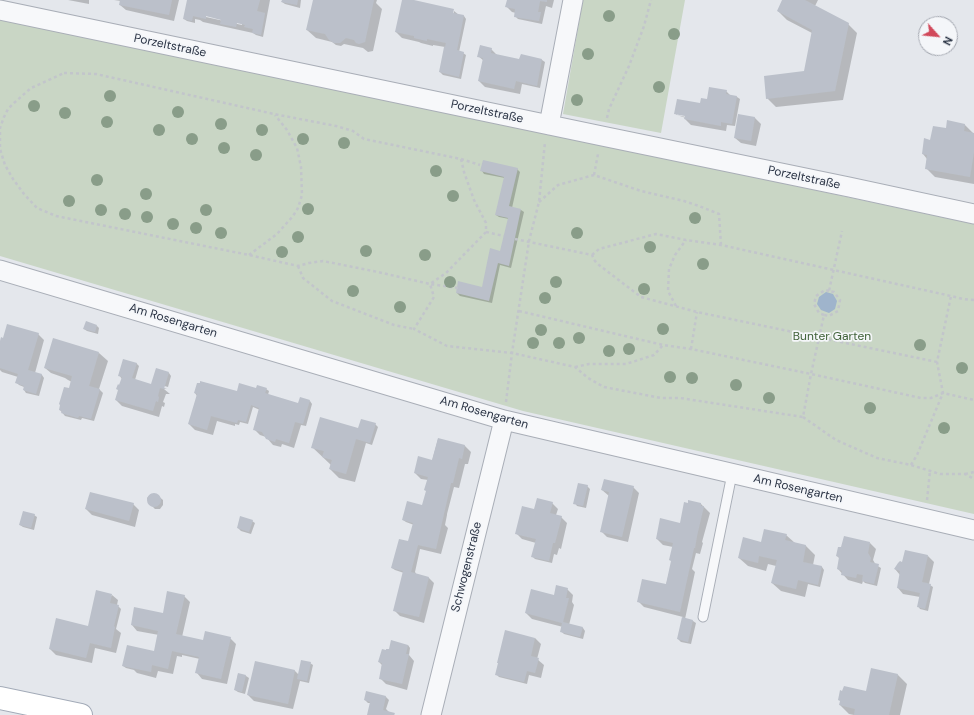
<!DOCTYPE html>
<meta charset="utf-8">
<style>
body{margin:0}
#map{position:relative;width:974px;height:715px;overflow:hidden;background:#e4e7ec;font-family:"DM Sans",sans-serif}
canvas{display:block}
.north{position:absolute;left:918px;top:16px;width:40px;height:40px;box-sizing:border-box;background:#f4f6f9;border:1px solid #a4a8b1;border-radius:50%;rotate:117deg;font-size:11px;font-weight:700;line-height:16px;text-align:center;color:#2b3445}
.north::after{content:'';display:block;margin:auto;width:14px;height:18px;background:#d1495b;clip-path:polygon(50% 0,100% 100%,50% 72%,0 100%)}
</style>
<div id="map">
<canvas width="974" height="715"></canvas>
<div class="north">N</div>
</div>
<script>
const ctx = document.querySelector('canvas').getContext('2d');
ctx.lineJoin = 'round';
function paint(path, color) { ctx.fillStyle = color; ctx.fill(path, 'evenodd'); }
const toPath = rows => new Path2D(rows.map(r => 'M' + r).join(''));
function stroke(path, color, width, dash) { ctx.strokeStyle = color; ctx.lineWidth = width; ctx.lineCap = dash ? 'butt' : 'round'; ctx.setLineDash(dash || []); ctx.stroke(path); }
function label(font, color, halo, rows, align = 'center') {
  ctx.font = font + ' "DM Sans",sans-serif'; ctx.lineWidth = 3.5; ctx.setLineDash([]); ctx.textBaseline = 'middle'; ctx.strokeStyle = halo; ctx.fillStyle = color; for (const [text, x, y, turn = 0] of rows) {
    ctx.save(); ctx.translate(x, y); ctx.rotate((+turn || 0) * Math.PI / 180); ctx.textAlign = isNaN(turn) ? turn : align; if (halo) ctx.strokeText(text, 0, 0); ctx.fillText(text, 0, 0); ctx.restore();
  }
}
const green = toPath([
 [583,0,685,0,661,133,563,114],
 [0,14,650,155,974,224,974,514,523,411,0,256]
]);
const water = toPath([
 [826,292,833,294,837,301,835,309,829,313,821,310,817,304,819,297]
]);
const shadow = toPath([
 [68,0,89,0,89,4],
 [114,0,179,0,174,21,126,10,120,5,121,1],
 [188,0,270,0,263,37,256,35,253,33,203,22,200,20,195,19,195,23,187,21,184,19],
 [203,15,242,23,242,25,206,17],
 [283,0,301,0,300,8,285,4,282,2],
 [314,0,377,0,376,3,382,9,373,51,368,52,363,48,344,44,341,46,336,45,332,42,316,38,307,30],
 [403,0,410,0,448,40,454,11,459,15,464,16,466,19,459,52,463,53,466,55,461,79,443,75,440,72,445,47,433,45,433,46,421,43,419,42,402,38,396,32],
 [508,0,554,0,552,8,546,6,542,24,518,19,515,16,516,13,512,12,506,6],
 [784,0,818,0,815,6,848,24,857,33,843,100,776,107,767,98,805,72,812,33,787,20,778,11],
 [491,49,497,55,520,60,521,55,542,60,545,62,540,88,522,84,520,94,485,87,479,81,484,61,478,56],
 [726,91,731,96,737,97,740,99,735,126,727,125,726,131,691,125,685,119,686,118,677,115,690,118,690,116,677,113,677,115,675,113,701,105],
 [739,115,755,118,761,124,756,146,741,143,735,138],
 [964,124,974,134,974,184,935,177,926,168,927,159,923,154,931,141,947,129],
 [517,169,520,172,512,208,521,210,524,212,511,268,500,265,492,303,460,296,457,293,483,288,501,252,509,219,499,217,496,215,505,178,484,174,482,171],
 [97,326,99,328,98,334,87,331,84,329],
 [38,334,44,340,35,373,42,375,44,378,39,396,26,393,24,390,24,387,19,385,17,383,18,377,2,372,0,370,0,344],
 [99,353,108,361,99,389,103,393,94,421,82,418,81,420,65,416,60,410,70,390,72,382,68,380,65,378,51,373,45,368],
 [136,363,139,366,135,380,152,385,157,370,169,373,171,376,168,387,154,383,154,385,167,389,164,389,170,394,166,394,163,402,165,403,164,407,162,406,159,417,122,406,116,400,122,379,119,375],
 [266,389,269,391,268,395,299,404,310,401,312,404,306,426,301,425,294,448,282,444,281,447,273,445,266,437,260,435,254,429,260,410,253,407,248,424,240,422,239,425,235,424,235,426,217,421,213,435,195,430,189,424,197,396,195,393,238,393],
 [375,424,378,427,372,445,366,443,355,482,339,478,330,469,331,465,312,447],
 [438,439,465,446,471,452,468,464,465,464,459,488,454,487,447,514,447,515,445,525,448,528,441,554,420,549,415,572,417,575,429,578,434,583,424,623,400,616,394,610,404,573,395,570,392,568,409,543,414,525,406,522,403,520,423,506,427,492,428,480,421,479,415,473,432,461],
 [587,486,590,489,586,508,577,506,575,503],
 [633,487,639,493,628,542,607,537,601,531,609,496,602,490],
 [151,494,156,494,163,500,163,505,160,509,155,509,148,502,147,498],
 [552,503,558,509,556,515,561,517,567,523,561,549,559,548,557,555,554,554,552,563,535,559,532,556,536,543,522,539,516,533,535,510],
 [133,504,139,510,135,527,92,515,86,509],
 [701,504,710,513,702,542,703,543,700,554,696,553,692,569,695,572,685,619,693,621,696,623,691,644,681,642,678,639,683,617,644,607,638,601,666,585,672,561,673,547,663,545,657,539,681,524],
 [34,515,37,517,34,530,23,527,20,525],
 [252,521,255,523,251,534,241,531,238,528],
 [786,535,795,543,806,546,815,555,813,565,822,567,824,570,820,587,808,584,805,597,781,591,772,583,776,566,768,564,766,571,748,566,739,558,762,543],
 [870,543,876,549,873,560,876,565,881,568,877,586,865,583,863,581,862,584,848,580,838,569,840,559,837,556],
 [928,556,934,562,929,584,930,585,933,587,928,611,920,609,918,606,920,597,903,594,898,588,900,575,895,569],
 [567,589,573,595,572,602,574,605,569,625,583,628,585,631,583,639,564,634,561,631,563,627,532,619,526,613],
 [112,595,118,600,117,605,121,609,116,629,121,633,116,653,95,648,92,663,56,655,50,649,89,627],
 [184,596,190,602,182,637,202,641,230,638,236,644,227,684,202,679,197,673,200,659,182,655,182,657,177,656,173,674,158,671,156,678,137,673,134,670,126,668,123,666,155,652,159,635,137,631,132,625,163,615],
 [535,638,541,644,537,659,544,665,541,678,529,675,527,684,499,677,496,674],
 [408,645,410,648,409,655,414,661,407,690,386,684,380,678,382,665,379,662],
 [256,662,295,671,299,675,310,663,313,665,309,683,300,681,293,709,254,701,248,695],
 [872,669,898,675,907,684,900,715,854,715,849,714,840,705,867,692],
 [238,674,246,676,249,678,245,694,238,692,235,690],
 [367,692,386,697,389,700,386,709,389,712,395,715,368,715,371,703,368,703,365,700]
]);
const building = toPath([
 [120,0,172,0,169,15,119,5],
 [187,0,260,0,257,11,265,13,261,35,252,33,253,29,244,27,245,25,237,23,236,27,220,24,221,20,206,16,206,19,193,16,192,21,183,19],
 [282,0,298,0,297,5,281,2],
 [313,0,374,0,365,42,359,44,356,43,354,40,346,38,340,43,334,43,329,40,325,34,306,30],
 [402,0,414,0,454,9,453,13,464,15,457,50,464,52,459,77,439,72,444,47,445,47,446,43,427,39,427,41,414,38,414,36,395,32],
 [507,0,547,0,547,2,540,1,538,12,541,12,539,21,514,17,515,9,505,7],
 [782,0,805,0,849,23,835,91,766,99,764,76,804,71,812,30,777,11],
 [480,45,492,48,491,53,519,59,521,54,542,59,537,86,516,81,514,89,478,81,483,58,477,57],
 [709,87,727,90,726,94,737,96,732,124,721,122,721,126,684,119,685,116,674,114,677,99,700,103,701,98,707,99],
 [738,114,755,117,751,141,734,138],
 [947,120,965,124,964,131,974,133,974,152,970,177,925,169,927,155,922,154,924,138,930,140,933,126,946,128],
 [483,160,518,168,509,206,521,209,509,266,498,263,489,301,456,293,458,281,482,287,490,248,500,251,508,218,495,215,504,177,480,171],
 [86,321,97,325,95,332,83,329],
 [7,324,39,333,28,370,42,374,36,394,23,390,24,386,15,383,18,374,0,368,0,341,1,337,3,338],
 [53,338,99,352,89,386,100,389,91,419,79,416,78,418,61,413,62,411,59,410,60,405,59,404,64,387,69,388,72,376,44,368],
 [123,359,137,363,132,378,151,384,156,368,169,372,164,389,160,388,158,396,159,397,158,402,156,401,153,411,115,400,118,390,116,389,118,384,119,385,122,377,118,376],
 [200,381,237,391,239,383,256,388,257,385,267,388,265,393,298,403,300,397,310,400,303,424,295,422,289,443,276,439,275,442,266,439,262,432,253,430,259,408,251,405,246,422,238,420,237,423,211,416,207,430,188,424,197,394,194,393,197,383,200,383],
 [320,417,358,428,361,419,376,423,370,443,356,439,346,474,329,469,332,460,322,457,324,451,311,448],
 [438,438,465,445,462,459,459,458,453,483,451,483,436,549,418,545,411,572,429,577,419,617,393,611,403,571,391,568,399,539,408,541,413,523,402,520,407,501,422,505,426,491,424,490,428,477,414,473,418,456,432,460],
 [604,479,634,486,622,537,600,532,609,492,601,490],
 [578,483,588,485,583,506,573,504],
 [90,492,134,503,129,521,85,509],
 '147 500a7 7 0 1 1 14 0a7 7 0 1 1-14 0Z',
 [537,498,553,502,550,513,562,516,555,543,553,543,549,561,531,557,536,539,515,534,522,506,534,509],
 [688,500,701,503,701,506,704,506,697,536,695,548,694,548,680,612,637,602,642,579,666,584,671,561,669,560,673,543,656,539,660,518,680,523,684,502,688,503],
 [23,511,35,514,31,528,19,525],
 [240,516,253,520,249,532,237,528],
 [764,529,787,534,785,540,806,545,803,562,822,566,818,585,798,580,796,589,771,583,777,560,759,556,758,563,738,558,743,537,761,542],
 [844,536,870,542,868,553,871,558,870,562,879,564,874,584,862,581,863,575,857,574,856,578,841,575,842,571,837,569,839,557,836,556,838,547,841,547],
 [905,550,928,555,922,582,931,584,925,609,917,607,920,593,897,588,900,571,894,569,898,563,900,561,902,562],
 [556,585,568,588,566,598,569,598,563,622,583,627,580,637,560,632,562,623,525,613,531,589,554,595],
 [96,590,112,594,110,603,119,605,114,626,115,627,111,648,90,643,86,658,49,649,56,618,88,626],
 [167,591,185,595,176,634,203,640,205,631,231,637,221,679,195,673,199,657,172,651,168,669,152,665,151,672,122,666,127,645,154,651,158,631,131,625,134,607,163,613],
 [682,617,693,620,688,642,677,639],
 [505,630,535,638,531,656,539,658,535,673,527,671,524,682,495,675,498,663,497,663],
 [391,640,408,645,406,654,409,654,402,684,379,679,382,663,378,662,382,649,386,650,386,649,389,649],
 [301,660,311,662,307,681,297,679],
 [255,661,295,670,288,704,247,695],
 [871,668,898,674,889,715,854,715,855,709,839,705,840,701,838,700,840,690,842,691,844,686,866,691],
 [238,673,246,675,242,692,234,690],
 [366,691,386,696,383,710,395,713,394,715,367,715,370,702,364,700]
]);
const path = toPath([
 [64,73,96,74,274,114,336,126,353,131,364,139,461,159,464,172,474,200,486,223,486,232,446,273,430,284,378,272,323,261,309,263,298,266,249,255,56,216,37,208,24,194,13,179,5,165,0,149,0,128,4,117,8,109,14,103,31,88,64,73],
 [607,118,609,109,629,66,644,26,651,0],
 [461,159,480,165],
 [594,175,598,154],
 [539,202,558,185,594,175,641,191,684,201,699,206,719,214,721,245],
 [486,232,504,236],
 [515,239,592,255,595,261,599,265,641,297,697,312,937,362],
 [249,255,277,234,293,216,298,208,302,195,301,167,297,148,287,130,275,115],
 [592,255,599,249,656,234,686,240,721,245,951,296,963,299,974,300],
 [298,266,303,278,332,301,394,325,414,329],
 [458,288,430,284,434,297,414,329,447,346,512,353,575,367,588,378,604,387,661,398,680,398,803,417,811,374,824,315,829,316,838,311,840,300,834,292,829,291,842,231],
 [676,306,668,291,669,269,675,255,686,240],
 [519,311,663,345,691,349,811,374,921,398,931,398,943,393,974,400],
 [824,315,819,313,814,304,816,296,825,290,829,291],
 [691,349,697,312],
 [575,367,589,364,626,364,654,355,663,345],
 [506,402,512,353,529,241,539,202,545,142],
 [803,417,836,440,877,458,911,465,940,474,965,474,974,479],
 [911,465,917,455,943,393,937,362,951,296],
 [965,474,974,472],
 [927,500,930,471]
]);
const service = toPath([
 [703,617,732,474]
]);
const minor = toPath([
 [0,10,602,136,849,187,974,214],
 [549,125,573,0],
 [0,270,504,420,974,530],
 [431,715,504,420]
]);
const primary = toPath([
 [0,698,81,715]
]);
const trees = [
 [609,16],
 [674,34],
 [588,54],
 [659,87],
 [110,96],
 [577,100],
 [34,106],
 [178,112],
 [65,113],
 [107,122],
 [221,124],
 [159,130],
 [262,130],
 [192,139],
 [303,139],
 [344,143],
 [224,148],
 [256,155],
 [436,171],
 [97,180],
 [146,194],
 [453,196],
 [69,201],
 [308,209],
 [101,210],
 [206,210],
 [125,214],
 [147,217],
 [695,218],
 [173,224],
 [196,228],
 [221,233],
 [577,233],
 [298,237],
 [650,247],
 [366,251],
 [282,252],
 [425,255],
 [703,264],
 [450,282],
 [556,282],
 [644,289],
 [353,291],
 [545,298],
 [400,307],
 [663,329],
 [541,330],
 [579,338],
 [533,343],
 [559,343],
 [920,345],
 [629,349],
 [609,351],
 [962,368],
 [670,377],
 [692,378],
 [736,385],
 [769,398],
 [870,408],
 [944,428]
];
const streetNames = [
 ["Porzeltstraße",170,46,12],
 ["Porzeltstraße",487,112,12],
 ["Porzeltstraße",804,178,12],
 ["Am Rosengarten",173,321,17],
 ["Am Rosengarten",484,413,16],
 ["Am Rosengarten",798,489,13],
 ["Schwogenstraße",467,567,-76]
];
const parkNames = [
 ["Bunter Garten",832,337]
];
paint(green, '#c9d6c5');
paint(water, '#9fb4cc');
paint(shadow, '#0003');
paint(building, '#bbc0ca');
stroke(service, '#a9aeb7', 11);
stroke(minor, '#a9aeb7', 21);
stroke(primary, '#a3abb8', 24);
stroke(path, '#c2c5cb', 2.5, [3, 3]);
stroke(service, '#f7f8fa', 9);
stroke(minor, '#f7f8fa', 19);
stroke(primary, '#fff', 22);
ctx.fillStyle = '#899d89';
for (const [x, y] of trees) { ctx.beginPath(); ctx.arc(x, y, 6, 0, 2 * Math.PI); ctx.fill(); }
label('12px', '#2b3445', '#f4f6f9', streetNames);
label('12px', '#3f6138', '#f4f6f9', parkNames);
</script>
